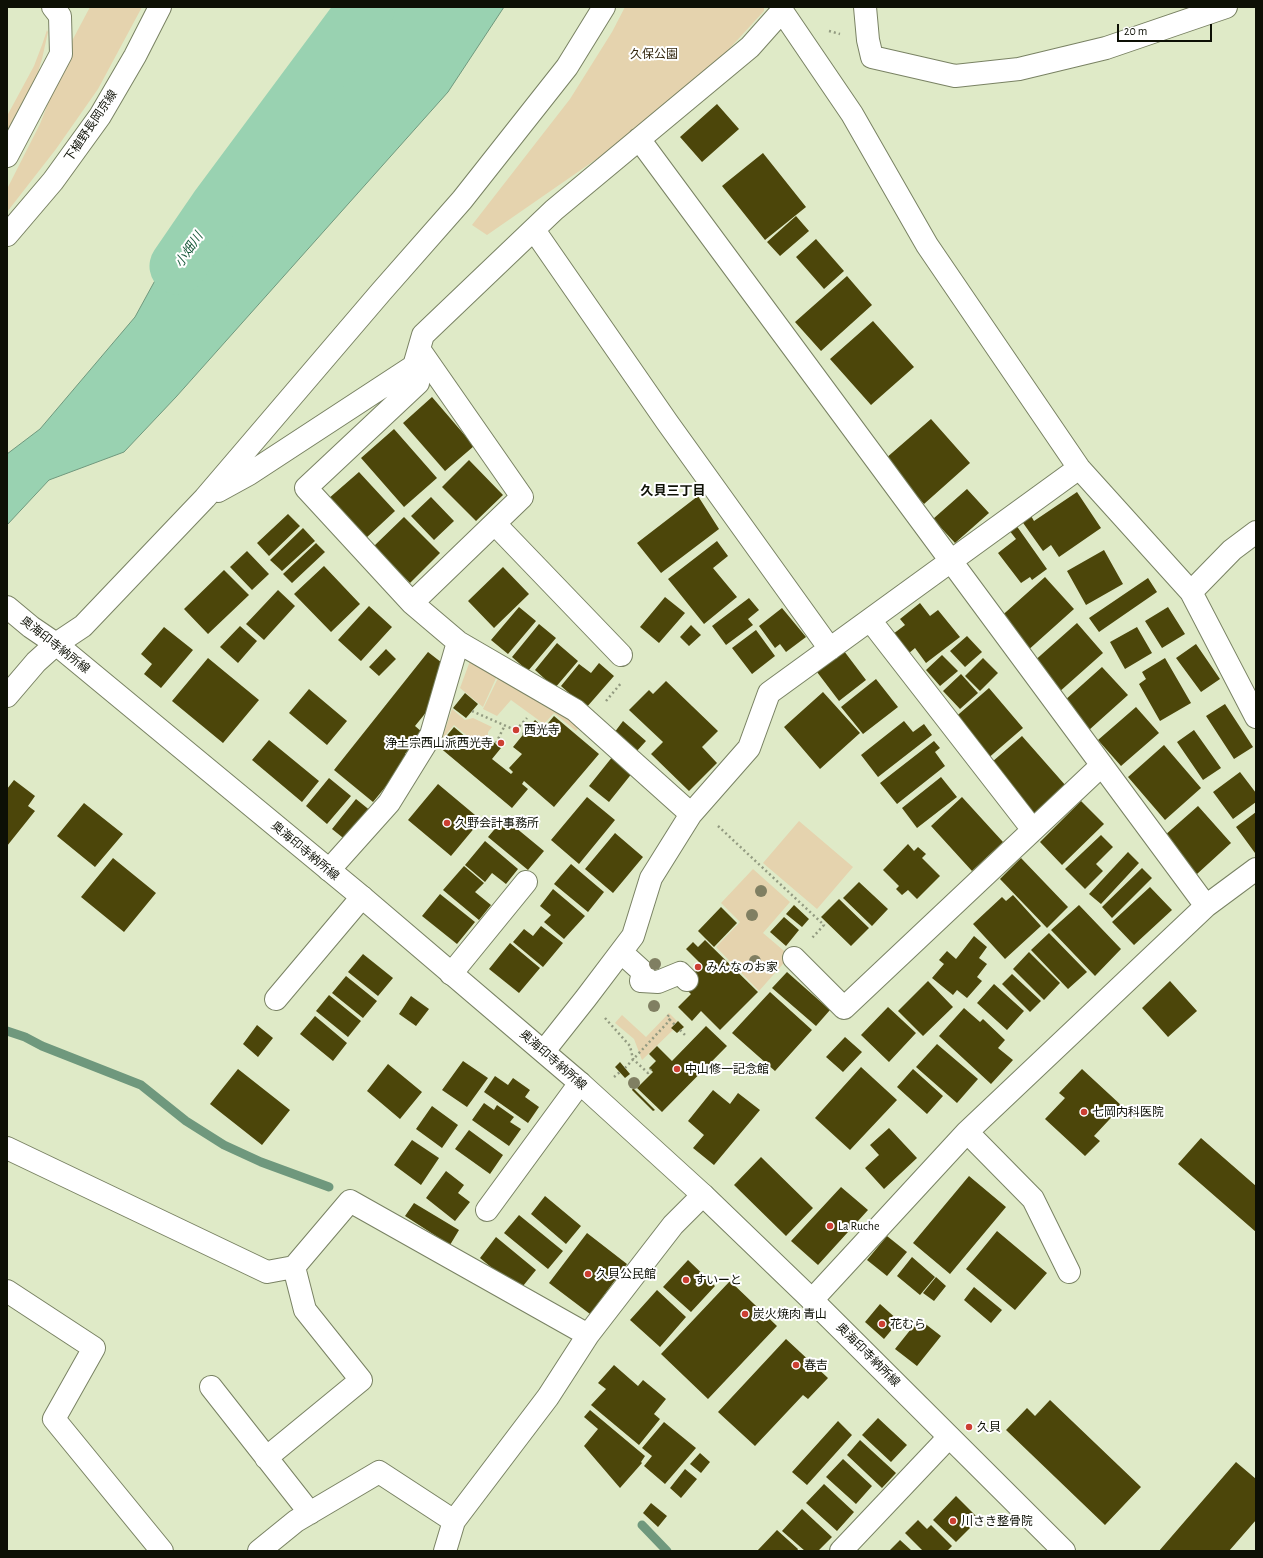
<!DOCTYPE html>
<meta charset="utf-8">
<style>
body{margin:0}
#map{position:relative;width:1263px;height:1558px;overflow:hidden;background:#dfeac7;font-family:"Alegreya Sans",sans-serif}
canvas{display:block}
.frame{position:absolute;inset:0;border:8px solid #0d1005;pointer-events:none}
.scale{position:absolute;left:1117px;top:24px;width:95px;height:18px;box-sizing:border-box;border:2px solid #0d1005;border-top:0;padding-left:5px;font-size:12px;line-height:14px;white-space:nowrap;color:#0d1005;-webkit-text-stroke:3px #fff;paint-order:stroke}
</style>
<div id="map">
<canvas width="1263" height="1558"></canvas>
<div class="frame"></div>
<div class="scale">20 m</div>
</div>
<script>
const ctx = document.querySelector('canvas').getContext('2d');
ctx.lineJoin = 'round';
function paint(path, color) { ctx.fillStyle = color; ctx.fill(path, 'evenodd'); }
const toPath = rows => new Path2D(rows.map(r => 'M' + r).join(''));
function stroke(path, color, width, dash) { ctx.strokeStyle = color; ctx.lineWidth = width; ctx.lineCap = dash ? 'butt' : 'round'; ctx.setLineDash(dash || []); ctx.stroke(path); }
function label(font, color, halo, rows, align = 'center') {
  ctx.font = font + ' "Alegreya Sans","Noto Sans JP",sans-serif'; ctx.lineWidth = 4; ctx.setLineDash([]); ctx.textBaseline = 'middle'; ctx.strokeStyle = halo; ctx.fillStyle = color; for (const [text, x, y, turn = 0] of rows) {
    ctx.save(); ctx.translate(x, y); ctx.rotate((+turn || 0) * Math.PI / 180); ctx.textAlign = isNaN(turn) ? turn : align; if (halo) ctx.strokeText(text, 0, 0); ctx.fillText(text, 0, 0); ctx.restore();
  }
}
const green = toPath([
 [90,7,142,7,98,89,56,149,7,212,7,189,40,124,73,39],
 [625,7,764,7,764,11,719,60,637,131,487,235,472,225,570,99,612,32],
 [47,30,48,32,42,59,33,88,7,143,7,116,34,66,42,45],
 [470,661,497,676,483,707,460,688],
 [499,676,581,725,576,731,554,713,544,724,511,700,497,716,483,709],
 [452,709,465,720,473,718,492,727,488,732,488,738,481,747,454,725,442,739],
 [799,821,853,867,817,909,763,863],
 [753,869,790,902,763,933,790,956,759,991,716,947,740,922,721,903],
 [669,1013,677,1021,671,1028,673,1030,642,1060,634,1039,615,1023,622,1015,646,1037]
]);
const water = toPath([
 [360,7,504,7,448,92,176,397,124,452,49,480,7,525,7,454,40,429,135,317,181,233,248,182,294,132,360,7]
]);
const stream = toPath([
 [7,1031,25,1037,42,1046,141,1085,186,1121,224,1145,261,1162,329,1187],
 [642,1525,667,1551]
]);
const river = toPath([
 [178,266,217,209,367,7]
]);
const building = toPath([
 [717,104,739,129,702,162,680,137],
 [763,153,806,207,765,240,722,186],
 [796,216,809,231,780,256,767,242],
 [816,239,844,271,824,289,796,257],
 [847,276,872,305,821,351,795,322],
 [873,321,914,367,871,405,830,359],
 [432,397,474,446,445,471,403,423],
 [931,419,970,463,924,504,885,459],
 [394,429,437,478,404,507,361,458],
 [469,460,503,495,476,521,442,487],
 [359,472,395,511,365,539,328,499],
 [967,489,989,513,955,543,933,519],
 [1077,492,1101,528,1059,557,1051,545,1043,551,1021,520,1030,514,1034,521],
 [698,496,719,529,661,573,637,543],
 [431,497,454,521,434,540,411,516],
 [288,514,300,526,269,556,257,543],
 [404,517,440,553,410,583,374,546],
 [1016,525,1047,569,1032,580,1030,577,1021,583,998,553,1016,539,1009,530],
 [303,528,315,541,282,571,270,560],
 [717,541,728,556,713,568,737,597,704,624,668,579],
 [316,543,325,552,292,583,283,574],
 [1104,550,1123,584,1086,605,1067,571],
 [247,551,269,574,252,590,230,567],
 [324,566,360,604,331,632,294,594],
 [503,567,529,594,494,628,468,601],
 [224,570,249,595,208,634,184,609],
 [1045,577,1074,609,1026,652,997,620],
 [1148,578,1157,592,1099,632,1089,618],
 [278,590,295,606,264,640,246,624],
 [665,597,685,613,659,643,640,627],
 [749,598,759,610,748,619,753,625,726,645,712,626],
 [920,603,930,616,938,610,960,637,926,663,915,648,908,654,893,634,905,625,900,619],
 [369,606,392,627,361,661,338,640],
 [519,607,536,621,508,654,491,640],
 [1168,607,1185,634,1162,648,1145,621],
 [782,608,806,637,786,652,780,644,775,648,759,626],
 [1077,623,1103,653,1058,693,1032,663],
 [539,624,556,638,528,671,512,657],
 [691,625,701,635,689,646,680,637],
 [240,626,257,641,238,663,220,647],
 [164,627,193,650,161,688,144,674,152,664,141,654],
 [1137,627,1152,653,1125,669,1110,642],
 [756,630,775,656,752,674,732,648],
 [967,636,982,652,965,667,950,651],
 [557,643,578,661,555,688,535,670],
 [1196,644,1220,679,1201,692,1176,658],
 [386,649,396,659,379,676,369,667],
 [844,651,866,680,839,701,817,672],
 [428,652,446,666,432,705,415,726,422,732,405,754,409,758,373,802,334,770],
 [942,655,958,671,940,686,926,670],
 [208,658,259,700,223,743,172,701],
 [983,658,998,673,980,691,965,676],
 [1165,658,1191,703,1160,721,1139,684,1146,679,1142,672],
 [599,663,614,676,586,708,561,686,579,664,591,673],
 [1102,667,1128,695,1089,730,1064,701],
 [961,674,978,693,960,709,943,691],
 [876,679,898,707,863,734,841,707],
 [666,681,718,731,702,747,717,763,689,791,651,754,663,742,629,710,649,690,653,694],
 [989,688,1023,728,986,760,952,720],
 [309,689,347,721,327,745,289,713],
 [823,692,860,733,820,769,784,727],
 [465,693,478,704,466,718,453,708],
 [1225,704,1253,747,1234,759,1206,716],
 [1136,707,1159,733,1121,766,1098,740],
 [554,716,599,754,554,807,524,781,522,784,528,789,512,808,438,746,454,727,481,750,490,739,501,748,492,759,511,774,513,772,509,768,522,754,513,747,535,720,544,728],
 [623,721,646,741,636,752,614,733],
 [904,721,913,732,924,724,932,735,878,777,861,755],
 [1194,730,1221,768,1203,780,1177,742],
 [1022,736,1066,786,1032,816,992,762],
 [269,740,319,781,302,802,252,760],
 [934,741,940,748,935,752,945,766,897,804,880,783],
 [1164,745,1201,788,1165,820,1128,777],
 [613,756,633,772,609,802,589,786],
 [1240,772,1256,793,1256,802,1233,819,1213,792],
 [941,777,957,797,917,828,902,808],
 [329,778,351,796,327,824,306,806],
 [14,780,35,796,28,806,35,811,7,846,7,789],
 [438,784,481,820,451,856,408,820],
 [587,797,615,820,579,864,551,840],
 [962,797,1003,842,972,871,931,826],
 [356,799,372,812,347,841,332,829],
 [1081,801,1104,824,1062,865,1040,842],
 [84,803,123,834,95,867,57,836],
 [1198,806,1231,843,1197,874,1164,836],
 [1256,812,1256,852,1255,853,1236,827],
 [504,818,544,851,528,870,488,837],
 [615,833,643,857,613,893,585,869],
 [1101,835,1113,847,1096,864,1103,871,1085,889,1065,869],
 [485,841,518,869,506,884,492,873,485,882,465,865],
 [908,844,914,851,918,847,926,854,922,858,940,876,917,899,908,890,902,895,896,889,899,886,883,870],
 [1128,852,1139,863,1101,904,1089,894],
 [113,858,156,893,124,932,81,897],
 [1021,858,1068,907,1047,928,1000,879],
 [571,864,604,892,588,912,554,884],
 [464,866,484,883,475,892,491,905,479,920,443,890],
 [1142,868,1152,878,1112,918,1102,907],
 [859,882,888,909,872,926,843,898],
 [1150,887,1172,910,1134,945,1112,922],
 [553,889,585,916,564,939,544,922,551,915,540,906],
 [440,894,475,922,457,944,422,916],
 [1013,895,1041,926,1005,959,973,924,1002,897,1006,901],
 [839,899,869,928,851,946,821,917],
 [794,905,809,919,802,927,786,914],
 [1079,905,1121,949,1095,976,1051,930],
 [721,907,737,923,714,947,698,931],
 [784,917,799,930,786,946,770,932],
 [541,926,563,943,543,967,513,942,524,929,533,936],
 [1049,933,1087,972,1068,989,1031,950],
 [974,936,987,947,979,958,987,964,977,977,982,981,967,998,957,990,953,995,932,978,944,964,939,960,947,951,956,959],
 [705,940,758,992,720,1030,701,1011,692,1021,678,1007,691,994,682,985,702,965,686,949,693,942,698,947],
 [510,943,540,968,519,993,489,969],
 [1029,952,1060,983,1044,1000,1013,969],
 [363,954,393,978,378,996,348,972],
 [787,972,830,1010,816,1026,772,988],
 [1012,974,1041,1001,1030,1012,1002,984],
 [346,976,377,1001,363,1018,332,993],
 [928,981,953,1007,923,1036,898,1011],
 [1170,981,1197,1011,1168,1037,1142,1008],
 [994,984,1024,1011,1007,1030,977,1003],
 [770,992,812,1030,775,1071,732,1033],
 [329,995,361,1021,348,1037,316,1011],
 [411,996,429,1009,416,1026,399,1014],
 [888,1007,916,1033,889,1062,861,1035],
 [964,1008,980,1022,983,1019,1005,1040,998,1048,1013,1060,991,1084,939,1036],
 [315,1016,347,1043,333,1061,300,1034],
 [678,1021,684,1027,677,1033,671,1028],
 [257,1025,273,1038,258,1057,243,1044],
 [706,1026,727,1046,662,1112,637,1088,653,1072,649,1068,656,1061,649,1054,657,1046,672,1061],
 [845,1037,862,1052,843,1072,826,1057],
 [937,1044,978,1079,957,1103,916,1067],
 [463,1061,488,1078,467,1107,442,1090],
 [620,1062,630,1074,625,1078,615,1067],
 [388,1064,422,1092,400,1119,367,1091],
 [861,1067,897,1100,850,1150,815,1118],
 [238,1069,290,1110,262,1145,210,1104],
 [913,1069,943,1096,927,1114,897,1087],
 [1082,1069,1122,1106,1094,1136,1100,1141,1085,1156,1045,1119,1065,1098,1059,1093],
 [495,1076,508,1085,513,1078,530,1090,525,1097,539,1107,528,1123,484,1092],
 [633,1088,655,1110,653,1111,632,1090],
 [713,1090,730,1104,738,1093,760,1110,714,1165,693,1148,704,1135,688,1121],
 [484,1103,494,1110,497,1105,514,1117,510,1122,521,1129,509,1146,472,1120],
 [432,1106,458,1125,442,1148,416,1129],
 [889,1128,917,1158,884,1189,865,1168,879,1155,870,1145],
 [469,1130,503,1155,490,1174,455,1149],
 [1201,1138,1256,1186,1256,1232,1178,1164],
 [412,1140,439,1158,421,1185,394,1165],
 [761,1157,813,1208,786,1236,734,1185],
 [446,1171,464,1185,458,1193,470,1202,455,1221,426,1198],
 [969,1176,1006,1207,950,1274,913,1243],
 [841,1187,868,1210,818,1265,791,1241],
 [545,1196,581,1226,566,1244,531,1214],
 [414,1203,459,1230,450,1245,405,1216],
 [519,1215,563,1251,548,1269,504,1233],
 [997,1231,1047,1273,1015,1310,966,1269],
 [587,1233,627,1264,590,1314,549,1283],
 [887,1236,907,1252,887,1276,867,1260],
 [496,1237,536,1270,523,1286,497,1272,480,1258],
 [912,1257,935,1277,920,1295,897,1276],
 [688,1260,715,1286,691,1312,663,1287],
 [936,1277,946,1286,934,1301,923,1293],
 [730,1281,777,1326,708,1399,661,1354],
 [974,1287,1002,1310,991,1323,964,1300],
 [657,1290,686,1317,660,1347,630,1320],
 [880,1304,899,1321,884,1339,865,1322],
 [919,1319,941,1336,917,1366,895,1349],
 [786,1339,828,1378,808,1399,803,1395,755,1446,718,1412],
 [614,1365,638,1386,643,1380,666,1399,654,1414,660,1419,639,1445,591,1405,606,1389,598,1383],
 [1050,1400,1141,1487,1105,1525,1006,1430,1027,1408,1035,1416],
 [590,1410,645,1456,641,1462,642,1463,620,1488,584,1446,598,1429,584,1417],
 [878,1418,907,1445,891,1462,862,1435],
 [838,1421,852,1435,807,1485,792,1472],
 [664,1422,696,1448,665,1484,644,1466,652,1456,642,1448],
 [860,1440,896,1473,882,1488,847,1455],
 [700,1453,710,1462,701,1473,690,1464],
 [843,1459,872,1486,856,1504,826,1477],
 [1236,1462,1256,1479,1256,1520,1229,1551,1159,1551],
 [685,1469,697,1479,681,1498,670,1488],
 [824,1484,854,1512,837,1531,806,1503],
 [956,1496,979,1519,956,1542,933,1520],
 [651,1503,667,1516,658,1527,643,1513],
 [802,1509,832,1537,818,1551,805,1551,782,1531],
 [918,1520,927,1529,931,1525,952,1546,947,1551,923,1551,905,1533],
 [777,1530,798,1549,797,1551,757,1551],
 [900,1540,912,1551,889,1551]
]);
const path = toPath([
 [829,31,840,34],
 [606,701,622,682],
 [472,711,524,734],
 [516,730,527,718],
 [496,743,505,725],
 [718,826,824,925,812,938],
 [605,1018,630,1046,633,1059,648,1073,651,1069],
 [670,1020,667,1017,671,1013],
 [680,1030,686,1036],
 [625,1068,670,1020,675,1025],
 [614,1077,620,1072]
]);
const minor = toPath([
 [865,7,868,40,872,57,955,76,1019,69,1106,48,1226,7],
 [782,11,852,114,927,245,1079,468,1191,592,1256,717],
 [639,139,1206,906],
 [7,156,61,54,60,16,53,7],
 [534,230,667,422,830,649],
 [414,366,418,383,306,488,412,603,458,642,575,710,691,814],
 [218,491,249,474,414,366,423,335,554,210,750,47,782,11,782,7],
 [495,524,621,655],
 [1191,592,1232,550,1256,532],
 [412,603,522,497,419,349],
 [870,620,1033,830],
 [7,696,36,662,56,644,83,626,205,498,381,292,462,200,567,67,604,7],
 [329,870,389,803,431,735,458,642],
 [621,952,643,972,641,981,658,982,680,973,687,980],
 [794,958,844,1008,1102,765],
 [451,974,526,882],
 [276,999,362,897],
 [544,1051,586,998,633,936,651,878,691,814,749,748,769,693,1079,468],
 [967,1132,1033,1199,1069,1272],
 [7,1148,267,1272,294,1267,350,1201,588,1335],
 [487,1210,580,1083],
 [7,1291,94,1348,54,1419,162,1551],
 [812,1300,967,1132,1206,906,1256,869],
 [211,1387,310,1513],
 [266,1458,361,1380,305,1310,294,1267],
 [259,1551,296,1521,379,1472,454,1521],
 [445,1551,454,1521,548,1397,588,1335,673,1225,703,1195],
 [841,1551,949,1437]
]);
const major = toPath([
 [7,235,53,181,100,116,135,56,160,7],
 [7,607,31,627,56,644,362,897,580,1083,703,1195,812,1300,1064,1551]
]);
const trees = [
 [761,891],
 [752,915],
 [755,961],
 [655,964],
 [654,1006],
 [634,1083]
];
const markers = [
 [516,730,4,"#cc3f32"],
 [501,743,4,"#cc3f32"],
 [447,823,4,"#cc3f32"],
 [698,967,4,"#cc3f32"],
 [677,1069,4,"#cc3f32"],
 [1084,1112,4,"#cc3f32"],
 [830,1226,4,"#cc3f32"],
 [588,1274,4,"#cc3f32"],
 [686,1280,4,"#cc3f32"],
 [745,1314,4,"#cc3f32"],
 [882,1324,4,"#cc3f32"],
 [796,1365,4,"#cc3f32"],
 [969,1427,4,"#cc3f32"],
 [953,1521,4,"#cc3f32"]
];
const parkNames = [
 ["久保公園",654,54]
];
const streetNames = [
 ["下植野長岡京線",91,126,-56],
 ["奥海印寺納所線",55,645,38],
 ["奥海印寺納所線",305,851,40],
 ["奥海印寺納所線",553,1060,41],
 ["奥海印寺納所線",868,1355,45]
];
const poiNames = [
 ["西光寺",524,730],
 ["浄土宗西山派西光寺",493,743,"right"],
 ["久野会計事務所",455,823],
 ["みんなのお家",706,967],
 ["中山修一記念館",685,1069],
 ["七岡内科医院",1092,1112],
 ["La Ruche",838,1226],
 ["久貝公民館",596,1274],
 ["すいーと",694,1280],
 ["炭火焼肉 青山",753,1314],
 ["花むら",890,1324],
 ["春吉",804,1365],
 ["久貝",977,1427],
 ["川さき整骨院",961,1521]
];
const waterNames = [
 ["小畑川",189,250,-56]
];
const neighbourhoodNames = [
 ["久貝三丁目",673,491]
];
paint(green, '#e5d3ae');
paint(water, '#99d2b1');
stroke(water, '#6f987d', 1);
stroke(stream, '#6f987d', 9);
stroke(river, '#99d2b1', 57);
paint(building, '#4c460a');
stroke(minor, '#798263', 24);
stroke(major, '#798263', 24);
stroke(path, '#929a80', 2.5, [2, 3]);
stroke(minor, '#fff', 22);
stroke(major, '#fff', 22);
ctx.fillStyle = '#807f62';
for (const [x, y] of trees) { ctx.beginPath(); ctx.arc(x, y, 6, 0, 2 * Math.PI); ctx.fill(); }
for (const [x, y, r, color] of markers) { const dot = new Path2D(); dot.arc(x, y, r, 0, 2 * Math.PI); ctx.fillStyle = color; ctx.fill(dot); stroke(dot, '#fff', 1.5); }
label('12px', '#33270f', '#fff', parkNames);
label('12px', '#0d1005', '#fff', streetNames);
label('12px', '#0d1005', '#fff', poiNames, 'left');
label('italic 13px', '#195a3b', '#fff', waterNames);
label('bold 13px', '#0d1005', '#fff', neighbourhoodNames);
</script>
